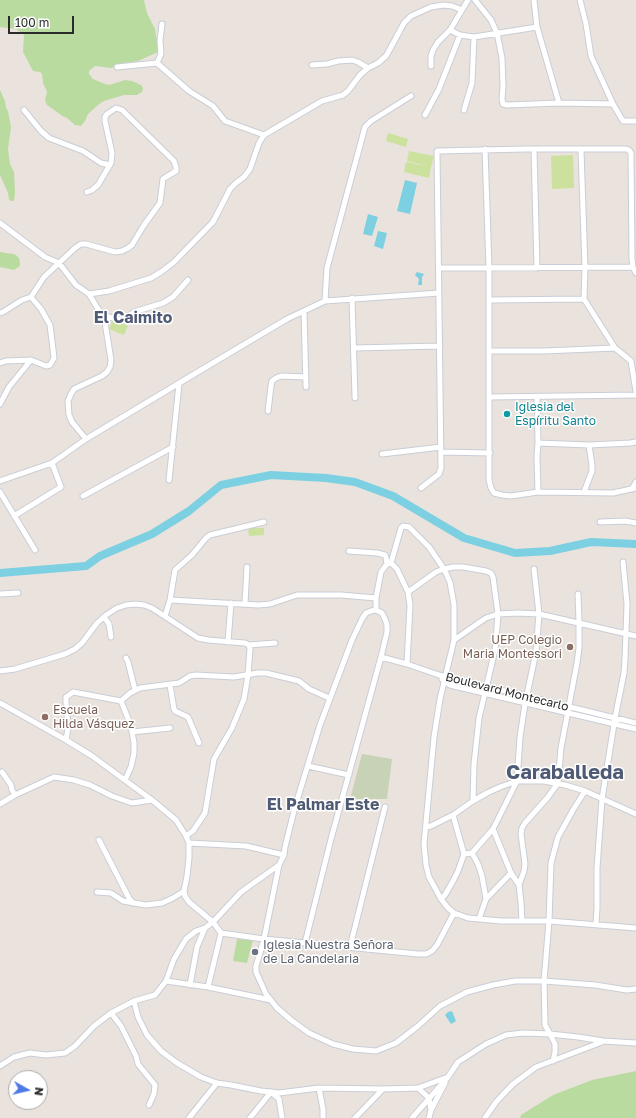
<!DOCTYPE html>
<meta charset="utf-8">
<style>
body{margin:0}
#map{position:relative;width:636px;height:1118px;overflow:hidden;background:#eae3dd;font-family:"Golos Text",sans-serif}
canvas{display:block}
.north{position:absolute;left:8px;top:1070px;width:40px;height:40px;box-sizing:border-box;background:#fff;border:1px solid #aaa;border-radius:50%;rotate:98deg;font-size:11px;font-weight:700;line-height:16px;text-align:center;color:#2a2a2a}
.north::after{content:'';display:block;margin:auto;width:14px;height:18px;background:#4f7ae5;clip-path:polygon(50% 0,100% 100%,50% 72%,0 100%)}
.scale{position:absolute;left:8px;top:16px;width:66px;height:18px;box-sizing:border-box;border:2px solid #2a2a2a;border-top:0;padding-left:5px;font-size:12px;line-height:14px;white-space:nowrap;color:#2a2a2a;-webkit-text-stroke:3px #fff;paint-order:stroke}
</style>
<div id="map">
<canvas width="636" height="1118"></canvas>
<div class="north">N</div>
<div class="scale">100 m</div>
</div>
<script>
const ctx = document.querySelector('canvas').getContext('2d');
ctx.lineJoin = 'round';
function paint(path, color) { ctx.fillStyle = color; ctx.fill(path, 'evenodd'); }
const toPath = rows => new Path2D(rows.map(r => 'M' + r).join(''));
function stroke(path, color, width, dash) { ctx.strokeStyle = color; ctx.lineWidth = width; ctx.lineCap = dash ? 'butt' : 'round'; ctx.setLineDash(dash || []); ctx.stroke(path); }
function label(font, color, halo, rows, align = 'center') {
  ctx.font = font + ' "Golos Text",sans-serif'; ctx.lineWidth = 3; ctx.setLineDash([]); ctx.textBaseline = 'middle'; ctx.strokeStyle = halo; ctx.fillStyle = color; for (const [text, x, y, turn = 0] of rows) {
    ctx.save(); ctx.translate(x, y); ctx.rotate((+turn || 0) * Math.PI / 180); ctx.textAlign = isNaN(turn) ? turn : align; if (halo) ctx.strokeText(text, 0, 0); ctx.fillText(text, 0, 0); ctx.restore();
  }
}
const green = toPath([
 [0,0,144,0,147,13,155,29,156,36,159,42,158,52,138,61,124,63,118,66,111,68,95,66,89,71,89,74,93,79,105,84,109,85,125,80,132,81,141,85,143,88,142,92,137,95,124,95,104,101,98,105,88,114,85,121,81,126,75,125,67,118,64,117,47,105,45,100,47,92,43,83,42,74,40,72,33,71,23,52,24,35,16,29,0,27],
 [0,90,5,101,6,108,8,111,11,127,8,149,10,164,14,172,15,193,14,201,11,201,9,199,8,193,0,175],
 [0,252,13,254,16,255,19,258,20,262,20,266,14,270,0,267],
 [237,939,253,940,247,963,233,961],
 [636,1071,636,1118,520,1118,521,1115,553,1095,592,1080]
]);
const cemetery = toPath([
 [362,754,392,759,387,799,350,799]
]);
const pitch = toPath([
 [388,133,408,139,406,147,386,141],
 [409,151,434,156,431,167,407,161],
 [573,155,574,188,552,189,551,156],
 [406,162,431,167,429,178,404,172],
 [113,319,128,326,124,335,109,329],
 [248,528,264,528,264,535,249,536]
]);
const water = toPath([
 [405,180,417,183,410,214,397,211],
 [368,214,378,217,372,236,363,234],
 [378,231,387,233,383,249,374,246],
 [417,272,424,274,422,277,422,285,418,285,419,279,415,275],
 [452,1011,456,1021,451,1024,445,1015,448,1012]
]);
const river = toPath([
 [0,573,86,566,100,556,152,534,189,511,221,485,271,475,326,478,355,482,393,496,464,538,515,553,550,551,591,542,636,544]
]);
const minor = toPath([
 [475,0,491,20,497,33,502,58,503,87,502,99,503,104,507,105,559,103,613,104],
 [534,0,537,27,559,103],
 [580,0,586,24,591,56,613,104,623,121,636,121],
 [450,30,460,35,474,37,537,27],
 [157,63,161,54,160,40,162,24],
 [312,65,327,64,338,61,352,60,358,62,368,68],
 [431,66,431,56,433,50,438,42,450,30,468,0],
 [117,67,157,63,189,91,213,106,225,121,264,135],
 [24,110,41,131,49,138,83,151,101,163,110,165],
 [464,110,472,83,474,37],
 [425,115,439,89,460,35],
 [485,149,489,268,489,480,491,488,494,493,502,495,511,496,538,492,613,493,636,488],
 [534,149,537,268],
 [581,150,585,268,584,299,615,348,631,361,636,391],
 [0,223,45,257,59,263,76,285,89,294,98,309,104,316,111,360,110,367,107,372,102,376,74,389,71,394,68,401,69,415,72,422,86,439],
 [439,268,633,267],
 [89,294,109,291,151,278,161,272,173,263,213,222,230,189,236,183,244,177,250,169,259,143,264,135,322,101,343,95,348,91,360,75,368,68,378,63,386,56,390,49,404,23,411,16,431,7,444,5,452,6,462,10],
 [352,298,355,398],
 [489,300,584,299],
 [325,301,327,268,365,127,371,121,411,96],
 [304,311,306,387],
 [0,313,3,312,22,300,31,297,44,277,75,248,81,244,86,244,115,252,122,251,128,248,132,245,144,225,160,203,163,179,166,177,176,171,176,167,174,161,122,110,116,108,107,114,105,117,105,121,112,153,111,163,98,185,92,190,87,192],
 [104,316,123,320,134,312,163,303,173,297,188,280],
 [354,348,440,346],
 [489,351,544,351,615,348],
 [0,363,6,361,31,360,46,366,50,365,54,358,50,325,41,309,31,297],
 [489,397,636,395],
 [537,397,538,443,537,456,538,492],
 [0,404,9,387,31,360],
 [268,411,271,386,272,381,276,378,281,376,306,377],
 [538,443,589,445,630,443,636,442],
 [442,452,490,453],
 [382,454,441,447],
 [169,480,179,384],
 [0,481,52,463,86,439,201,370,287,319,325,301,439,293],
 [421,488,439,474,441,468,437,151,526,149,626,149,629,150,631,153,632,259,633,267,636,273],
 [632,489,636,482],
 [0,492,35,550],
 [584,492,592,471,592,465,589,445],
 [83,496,173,447],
 [14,516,61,487,52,463],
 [600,522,625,521,636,523],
 [349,551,377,553,385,555,386,557,387,564],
 [391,563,401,528,403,526,409,527,429,547,444,569,450,582,454,605,454,640,440,699,434,737,424,844,426,865,429,877,441,899,448,908,454,913,468,918,501,921,549,921,636,928],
 [391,563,397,569,408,592,410,605,407,664],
 [408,592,436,572,444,569,453,567,463,567,486,571,491,573,493,577,498,614,496,640,495,650,479,718,474,764,473,801],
 [0,594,18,593],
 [170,600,258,605,270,604,297,595,341,595,376,598],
 [245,603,247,567],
 [376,610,376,598,381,572,387,564,391,563],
 [165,616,170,600,175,570,192,555,206,538,210,535,264,522],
 [104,617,109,624,111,637],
 [454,640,480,622,486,618,498,614,518,613,539,614,636,636],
 [228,642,231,603],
 [381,657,407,664,439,675,636,723],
 [126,658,128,662,135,690],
 [0,671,15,669,65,654,75,649,82,643,97,623,106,615,117,608,126,605,135,604,144,605,152,608,198,638,208,640,245,643,249,645,275,643],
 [442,679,450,685,454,686,636,729],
 [170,685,174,709,175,711,188,717,199,743],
 [121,701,131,726,134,743,134,753,131,767,125,780],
 [0,703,66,740,92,756,152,800,176,820,186,836,189,843,189,858,187,876,184,891,185,896,189,902,213,922,221,933,208,987],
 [132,732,170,728],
 [66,740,68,728,66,702,66,697,69,695,73,692,121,701,130,693,140,688,179,683,190,676,196,675,234,677,258,673,266,673,299,681,309,689,329,698],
 [308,766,349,775],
 [2,772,11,785,12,790,15,795],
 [0,804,15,795,54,777,74,780,90,785,112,796,132,803,152,800],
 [426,827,431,826,453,815,473,801,487,793,500,787,517,781,544,781,565,785,585,791,636,814],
 [493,829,511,873,519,885],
 [186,836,193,831,205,813,214,759,232,728,244,699,248,675,250,649,249,645],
 [99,840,129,898,133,903],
 [189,843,246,846,284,855],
 [472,853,478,864,482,876,486,899],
 [464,854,472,853,493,829,517,781,520,737,525,704,536,652,537,639,539,614,534,569],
 [97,892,111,893,123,901,146,905,162,903,173,898,184,891],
 [441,899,445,895,453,881,458,871,464,854,453,815],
 [479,919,486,899,511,873],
 [522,921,521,903,519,885,524,871,525,864,521,834,522,828,525,823,548,797,558,783,561,748,577,663,579,648,579,622,578,594],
 [596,924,597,908,597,868,602,799,615,718,624,673,625,659,627,604,623,562],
 [221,933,264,939,418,954,426,954,432,951,437,945,454,913],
 [305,943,331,839,381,657,387,632,387,625,385,619,382,613,376,610,371,611,366,613,362,619,352,640,320,725,295,807,285,847,284,855,279,865,264,939,256,966,256,972,266,994,277,1008,291,1020,309,1033,333,1044,353,1049,376,1051,396,1043,418,1026,440,1006,467,992,493,985,515,981,544,981,595,985,627,990,636,989],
 [350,947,385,807],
 [166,981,208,987,271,1000],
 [190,985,197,947,205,928],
 [134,1001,138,1017,147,1035,161,1051,177,1063,201,1077,217,1083,231,1085,261,1091,279,1093,319,1088,383,1089,418,1088,448,1077],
 [111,1013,121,1026,136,1056,138,1064,155,1085,154,1094,149,1105],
 [553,1061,555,1052,555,1044,550,1034,545,1025,544,981,549,921,551,863,558,837,573,810,585,791],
 [0,1066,14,1057,30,1053,46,1055,65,1053,75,1046,94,1026,111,1013,134,1001,155,995,166,981,174,959,186,939,196,931,205,928,213,922,241,892,279,865],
 [319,1088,323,1109,323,1118],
 [418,1088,429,1098,431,1110],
 [271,1092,279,1099,282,1118],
 [189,1118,217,1083],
 [250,1118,271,1092],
 [355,1118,383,1089],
 [412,1118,448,1077,458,1062,486,1044,506,1035,523,1033,550,1034,578,1037,603,1041,636,1043],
 [429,1118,431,1110,445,1083],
 [485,1118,496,1102,513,1084,536,1067,602,1042]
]);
const markers = [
 [507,414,4,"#0f9aa8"],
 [570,647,4,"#8d6e63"],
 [45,717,4,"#8d6e63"],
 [255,952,4,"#6b7280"]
];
const cultureNames = [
 ["Iglesia del",515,407],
 ["Espíritu Santo",515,421]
];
const educationNames = [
 ["UEP Colegio",562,640],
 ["Maria Montessori",562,654],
 ["Escuela",53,710,"left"],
 ["Hilda Vásquez",53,724,"left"]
];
const streetNames = [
 ["Boulevard Montecarlo",507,692,14]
];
const worshipNames = [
 ["Iglesia Nuestra Señora",263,945],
 ["de La Candelaria",263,959]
];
const districtNames = [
 ["El Caimito",133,318],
 ["El Palmar Este",323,805]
];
const townNames = [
 ["Caraballeda",565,773]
];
paint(green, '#badba0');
paint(cemetery, '#c7d2b6');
paint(pitch, '#cbe19d');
paint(water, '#7cd0e1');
stroke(river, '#7cd0e1', 8);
stroke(minor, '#c9cdd6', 7);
stroke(minor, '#fff', 5);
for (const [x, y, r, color] of markers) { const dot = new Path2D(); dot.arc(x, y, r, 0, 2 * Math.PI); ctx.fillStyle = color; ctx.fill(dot); stroke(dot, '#fff', 1.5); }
label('12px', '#0d838f', '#fff', cultureNames, 'left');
label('12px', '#785e54', '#fff', educationNames, 'right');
label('12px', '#2a2a2a', '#fff', streetNames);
label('12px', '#5b616d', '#fff', worshipNames, 'left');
label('bold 16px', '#4f5a75', '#fff', districtNames);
label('bold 20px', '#4f5a75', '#fff', townNames);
</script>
